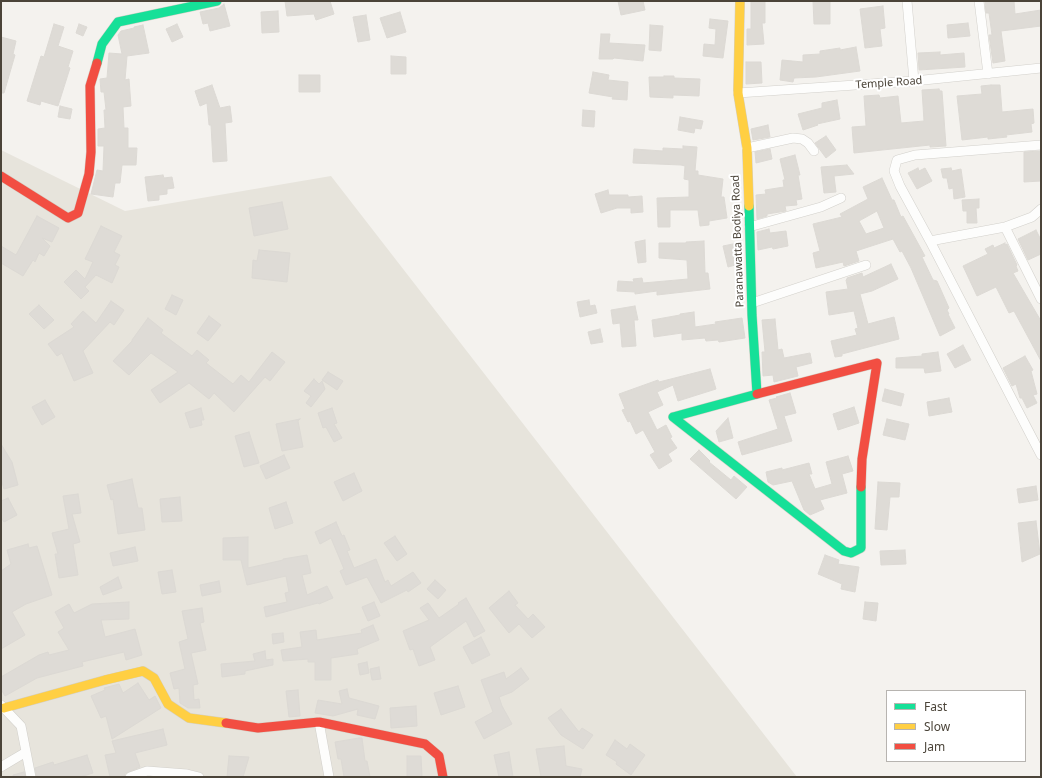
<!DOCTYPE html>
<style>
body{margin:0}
#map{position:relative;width:1042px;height:778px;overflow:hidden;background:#f4f2ee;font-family:"Noto Sans",sans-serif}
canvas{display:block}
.frame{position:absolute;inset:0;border:2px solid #4b4439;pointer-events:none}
.legend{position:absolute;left:886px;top:690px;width:140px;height:72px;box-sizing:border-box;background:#fff;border:1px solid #b7b4b0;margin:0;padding:5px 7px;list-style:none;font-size:12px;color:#4b4439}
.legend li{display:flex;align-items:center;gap:8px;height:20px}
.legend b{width:20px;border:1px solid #b7b4b0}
</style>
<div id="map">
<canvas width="1042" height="778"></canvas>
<div class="frame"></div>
<ul class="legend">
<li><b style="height:5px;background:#16e098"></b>Fast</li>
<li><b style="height:5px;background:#ffcf43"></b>Slow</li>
<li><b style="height:5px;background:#f24e42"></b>Jam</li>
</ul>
</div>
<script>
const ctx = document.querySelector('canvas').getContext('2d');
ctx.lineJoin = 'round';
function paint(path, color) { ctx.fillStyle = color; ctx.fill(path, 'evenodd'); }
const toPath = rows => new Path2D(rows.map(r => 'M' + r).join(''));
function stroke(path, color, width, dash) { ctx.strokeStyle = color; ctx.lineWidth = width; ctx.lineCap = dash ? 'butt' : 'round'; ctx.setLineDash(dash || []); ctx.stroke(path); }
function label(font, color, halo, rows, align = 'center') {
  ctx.font = font + ' "Noto Sans",sans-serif'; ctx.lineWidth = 4; ctx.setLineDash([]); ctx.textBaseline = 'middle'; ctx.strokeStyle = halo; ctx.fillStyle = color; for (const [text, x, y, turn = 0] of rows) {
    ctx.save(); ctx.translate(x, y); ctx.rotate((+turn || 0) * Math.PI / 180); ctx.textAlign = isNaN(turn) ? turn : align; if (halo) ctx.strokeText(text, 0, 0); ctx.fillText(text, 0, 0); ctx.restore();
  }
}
const residential = toPath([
 [1,150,125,211,331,176,797,777,1,777]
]);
const building = toPath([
 [285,1,330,1,334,14,316,20,314,14,287,16,285,1],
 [618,1,643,1,645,10,621,15,618,1],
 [751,1,765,1,765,23,762,23,764,44,747,45,747,29,751,29,751,1],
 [813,1,830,1,830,24,814,24,813,1],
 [985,1,1014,1,1015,14,1041,10,1041,26,1001,31,1005,61,993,63,989,35,992,35,989,13,986,13,985,1],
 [224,4,230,26,210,31,208,23,203,24,200,12,219,8,224,4],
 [883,6,885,28,880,29,882,46,865,48,860,9,883,6],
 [278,11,279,32,262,33,261,12,278,11],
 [400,12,406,32,387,38,380,18,400,12],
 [366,15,370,40,358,42,353,17,366,15],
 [710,19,728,21,723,58,703,56,704,44,715,45,716,29,709,28,710,19],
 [968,23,970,36,948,38,947,25,968,23],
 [54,24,64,27,58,46,73,51,68,67,70,68,58,106,41,101,40,105,27,101,41,56,44,57,54,24],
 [79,24,87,27,83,36,76,33,79,24],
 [177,24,183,37,172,42,166,29,177,24],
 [143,25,149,53,127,56,125,80,129,79,131,106,123,107,124,128,128,128,128,148,137,148,136,165,122,165,120,183,115,183,113,197,91,194,97,170,103,171,104,146,98,146,98,129,105,128,104,110,106,110,104,92,101,92,100,79,107,78,109,53,122,54,118,35,121,31,134,28,134,27,143,25],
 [650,25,663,26,661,51,649,50,650,25],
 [601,34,610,34,609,43,645,45,643,61,614,58,613,59,599,59,601,34],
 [1,37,16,41,13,54,15,55,4,93,1,93,1,37],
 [856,47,860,71,816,77,794,78,793,82,780,80,782,60,803,62,803,55,820,54,820,51,840,48,840,50,856,47],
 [940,52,940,55,964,53,965,67,919,70,918,53,940,52],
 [391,56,406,57,406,74,391,74,391,56],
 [746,62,761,62,762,83,746,84,746,62],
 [593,72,609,75,608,80,628,82,627,100,612,99,613,97,589,93,593,72],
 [299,75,320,75,320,92,299,92,299,75],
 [664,76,674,76,674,78,700,79,699,96,673,95,673,98,650,97,649,77,664,77,664,76],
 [212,85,220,108,230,106,232,122,225,123,227,161,213,162,211,125,209,125,207,103,200,106,195,91,212,85],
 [991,85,1000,85,1002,112,1033,109,1034,123,1031,124,1032,132,1006,135,1007,137,988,139,988,137,962,140,957,96,982,94,981,86,991,85],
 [939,89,940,91,942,91,946,146,930,147,930,145,854,153,852,127,866,126,864,96,879,95,880,98,898,96,901,123,924,121,922,90,939,89],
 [837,100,840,119,817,124,818,125,803,130,798,114,822,108,822,103,837,100],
 [60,106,72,109,70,119,58,117,60,106],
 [583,110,595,111,594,127,582,126,583,110],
 [680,117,703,121,701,129,695,128,694,133,678,130,680,117],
 [768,125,770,137,753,140,751,129,768,125],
 [826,136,836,150,826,158,815,143,826,136],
 [683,146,697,147,695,171,698,171,698,175,723,179,721,197,724,197,727,218,709,221,709,225,700,226,698,210,670,210,670,227,658,227,657,198,689,197,689,180,684,179,685,166,681,165,633,163,634,149,663,151,663,148,683,149,683,146],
 [770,149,772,159,756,163,755,152,770,149],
 [1041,151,1041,181,1024,182,1024,152,1041,151],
 [795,155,800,175,798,175,802,199,796,200,797,205,785,206,786,211,767,214,767,216,757,219,756,195,766,194,765,190,784,187,783,180,785,180,780,159,795,155],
 [847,165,854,174,834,176,836,192,824,193,821,167,847,165],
 [918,168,919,171,925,168,932,181,917,189,908,173,918,168],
 [951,168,952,171,961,169,965,197,954,199,953,188,949,189,947,178,943,178,941,169,951,168],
 [163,175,164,178,172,177,174,188,167,189,167,194,159,195,159,200,148,201,145,177,163,175],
 [882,178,892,200,894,200,901,217,903,216,925,256,922,257,933,280,937,281,949,308,947,310,949,314,948,314,955,328,940,336,911,268,902,251,900,252,893,239,856,251,859,261,844,266,843,262,816,268,813,253,820,251,813,224,842,217,840,214,868,199,863,187,882,178],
 [877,211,884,228,866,234,859,221,877,211],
 [608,190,609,195,628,195,628,197,642,196,643,212,631,213,631,208,617,208,601,213,595,194,608,190],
 [979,199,979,208,976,208,977,223,967,223,967,211,963,211,962,200,979,199],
 [282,202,288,229,254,236,249,208,282,202],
 [37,216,59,228,52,242,42,238,50,246,44,256,39,253,35,262,33,260,23,276,1,263,1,246,16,255,37,216],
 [101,226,122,236,114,252,120,255,115,265,119,267,112,283,96,275,85,287,89,291,81,299,64,282,76,270,85,279,93,262,85,259,101,226],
 [769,229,770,233,786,231,788,246,773,249,772,247,758,250,757,232,769,229],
 [1036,230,1041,240,1041,254,1028,260,1018,239,1036,230],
 [645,240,646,262,638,263,635,242,645,240],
 [704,241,705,273,708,273,710,289,657,295,657,291,635,294,635,292,617,291,618,281,634,282,633,279,642,278,643,283,688,279,687,260,659,258,659,243,686,243,686,242,704,241],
 [738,243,741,256,737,257,739,264,728,267,723,246,738,243],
 [1005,243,1005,245,1007,244,1017,265,1016,266,1018,271,1013,273,1041,321,1041,361,1014,311,1009,313,996,287,977,296,963,266,988,254,985,249,993,245,994,248,1005,243],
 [259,250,290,253,287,282,252,278,253,260,257,261,259,250],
 [891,264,898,279,872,291,860,294,868,324,894,317,899,339,842,354,842,356,835,357,831,341,857,335,855,329,858,328,854,311,829,315,826,292,848,289,846,280,847,279,847,278,862,273,863,277,891,264],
 [172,295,183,300,176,315,165,309,172,295],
 [589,300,590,306,595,305,597,313,580,317,577,302,589,300],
 [111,301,124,310,114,325,110,322,83,351,93,373,74,381,62,353,57,356,48,344,74,327,71,324,83,311,96,323,111,301],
 [39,305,54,320,44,329,29,314,39,305],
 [635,306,638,320,634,320,636,346,622,347,620,323,613,324,611,310,635,306],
 [694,312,695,327,716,324,715,322,742,318,745,338,719,342,718,340,706,341,705,338,682,340,682,333,654,337,652,320,680,315,680,314,694,312],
 [209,316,221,325,208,341,197,333,209,316],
 [148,318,163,330,161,333,192,356,197,350,209,360,206,363,233,384,241,375,249,382,272,352,285,362,270,381,265,377,234,412,214,393,209,399,189,383,160,403,151,390,178,372,151,353,129,375,113,361,132,341,132,340,148,318],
 [775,319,778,350,782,349,784,358,810,353,812,363,796,367,798,376,774,382,773,375,763,376,762,352,765,352,762,320,775,319],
 [600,329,603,342,591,344,588,332,600,329],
 [963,345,971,360,955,368,947,354,963,345],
 [938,352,941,371,925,373,924,368,896,368,896,358,922,356,922,354,938,352],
 [1025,356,1033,370,1031,371,1037,394,1033,395,1037,403,1027,408,1022,398,1020,398,1016,384,1012,386,1003,368,1025,356],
 [710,369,716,389,678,401,673,385,657,392,663,405,648,412,657,430,666,425,672,437,670,438,677,448,668,454,672,461,659,469,650,455,655,452,643,430,636,434,630,421,628,422,622,410,625,409,619,394,658,380,659,382,710,369],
 [328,372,343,381,337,390,322,380,328,372],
 [314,379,319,384,322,381,325,389,311,407,306,403,311,396,304,391,314,379],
 [885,389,904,394,901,406,882,401,885,389],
 [790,393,796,413,784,416,792,441,742,455,738,442,778,429,769,400,777,398,776,397,790,393],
 [949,398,952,412,929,416,927,402,949,398],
 [45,400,55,417,42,425,32,407,45,400],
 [854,407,859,423,838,430,833,414,854,407],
 [201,408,204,420,201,420,202,425,190,428,185,413,201,408],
 [332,408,337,423,334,424,342,438,334,442,326,427,323,428,318,413,332,408],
 [728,418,733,438,719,442,716,431,728,418],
 [300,419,298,421,303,447,282,451,276,424,300,419],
 [887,419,909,424,905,440,883,435,887,419],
 [249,432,259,463,244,467,235,436,249,432],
 [1,444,12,462,18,485,4,489,1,479,1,444],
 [699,450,710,461,709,462,731,480,734,476,747,487,736,499,690,459,699,450],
 [284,455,290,468,266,479,260,466,284,455],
 [848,456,853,471,842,474,847,493,820,500,824,509,810,515,804,510,792,481,773,485,768,482,766,472,782,468,782,470,809,463,812,474,809,474,815,489,832,484,826,462,848,456],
 [354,473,362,491,343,501,334,482,354,473],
 [132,479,138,508,142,508,145,530,118,534,113,499,111,500,107,485,132,479],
 [878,482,900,483,899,497,890,497,887,530,875,529,878,482],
 [1036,486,1038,500,1019,503,1017,489,1036,486],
 [78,494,81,513,72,514,80,542,73,544,78,575,59,578,55,554,58,554,52,533,69,529,63,496,78,494],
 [180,497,182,521,162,522,160,499,180,497],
 [8,498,17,515,4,522,1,517,1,501,8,498],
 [286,502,293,523,275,529,269,508,286,502],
 [1036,521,1040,554,1022,562,1018,523,1036,521],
 [336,522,342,536,344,535,350,550,347,551,354,568,376,559,385,582,388,580,391,586,413,572,421,583,408,592,407,590,381,603,367,577,346,585,340,571,344,569,331,538,320,544,315,532,336,522],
 [395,536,407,554,397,561,384,543,395,536],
 [248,537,248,568,283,560,283,559,307,555,311,573,302,575,307,595,327,586,333,598,319,604,318,603,266,617,264,607,287,602,285,593,289,592,286,576,247,585,241,560,223,560,223,538,248,537],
 [28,544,29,548,37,546,52,595,26,604,12,612,25,635,1,649,1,571,11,564,7,550,28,544],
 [135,547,138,561,113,566,110,553,135,547],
 [905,550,906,564,881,565,880,551,905,550],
 [825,555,839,560,838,564,859,567,855,592,841,589,842,584,818,574,825,555],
 [172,570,176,592,162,594,158,572,172,570],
 [118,577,122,588,103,595,100,587,118,577],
 [435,580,446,590,438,599,427,589,435,580],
 [219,581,221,592,202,596,200,585,219,581],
 [509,591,518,603,515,605,528,619,533,614,545,627,532,638,519,624,509,633,489,608,509,591],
 [466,598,485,631,474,637,466,621,430,647,435,660,419,666,413,649,410,650,403,631,429,620,420,608,428,603,439,618,459,604,458,603,466,598],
 [129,602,129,619,101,620,105,637,135,629,142,655,126,660,124,652,82,662,83,666,37,678,5,696,1,689,1,677,39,655,48,652,49,655,69,650,58,632,64,628,55,612,69,604,74,613,92,604,129,602],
 [374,602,380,616,368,621,362,607,374,602],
 [865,602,878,603,876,621,863,619,865,602],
 [202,608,204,622,200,623,206,650,191,653,198,684,193,685,194,700,199,699,200,708,188,708,180,703,179,688,174,689,170,673,185,669,179,642,188,639,182,611,202,608],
 [373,625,379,640,357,649,358,654,331,658,331,680,315,680,315,662,308,662,308,659,283,661,281,650,302,647,300,632,316,630,317,640,362,633,361,630,373,625],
 [283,633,284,642,273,644,272,634,283,633],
 [481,637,490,655,472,664,463,647,481,637],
 [265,651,266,660,273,659,273,665,245,671,245,674,222,677,221,664,255,661,253,654,265,651],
 [367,662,369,673,360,675,358,664,367,662],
 [379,667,381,679,372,680,370,669,379,667],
 [521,668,529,679,512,692,499,697,502,706,512,724,484,739,475,722,493,712,481,680,504,672,506,679,521,668],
 [138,683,149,700,155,696,161,708,112,739,106,716,101,718,91,696,105,690,104,688,119,684,123,693,138,683],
 [458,686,465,707,441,715,434,693,458,686],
 [347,689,349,698,379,706,375,719,357,715,358,709,333,716,315,713,318,700,342,704,339,691,347,689],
 [298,690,300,716,289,717,286,691,298,690],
 [416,706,417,726,391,728,390,708,416,706],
 [561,709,579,732,582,728,593,735,583,749,561,735,548,718,561,709],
 [163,729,167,745,135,753,140,767,128,772,125,773,124,777,110,777,105,755,116,753,112,741,163,729],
 [359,738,362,738,365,761,367,761,370,777,344,777,341,759,338,759,335,742,359,738],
 [615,740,627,749,630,744,645,755,631,775,616,764,617,762,606,755,615,740],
 [564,746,566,766,582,769,580,777,541,777,536,749,564,746],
 [509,752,513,777,499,777,494,755,509,752],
 [87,755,93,773,80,777,37,777,35,768,53,762,54,765,87,755],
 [229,756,249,757,243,777,227,777,229,756],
 [407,756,421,756,422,777,407,777,407,756],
 [24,772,25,777,13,777,13,775,24,772]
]);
const street = toPath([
 [907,1,914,81],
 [979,1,988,74],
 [738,93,914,81,1041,68],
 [1041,145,915,155,897,160,894,171,900,186,930,241,1005,227,1032,217,1041,209],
 [747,148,793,138,802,139,808,143,814,151],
 [749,227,821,207,841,198],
 [1005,227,1041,299],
 [930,241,1041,455],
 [752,303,866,265],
 [1,705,21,726,31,777],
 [319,722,329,777],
 [1,767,26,752],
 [130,777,147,771,187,774,199,777]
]);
const fast = toPath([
 [97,63,102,44,118,22,217,1],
 [673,417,844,551,851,553,861,548,861,487],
 [673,417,757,394,752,315,749,206]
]);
const slow = toPath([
 [740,1,738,93,747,148,749,206],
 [4,708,105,680,143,671,154,678,168,704,189,718,226,723]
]);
const jam = toPath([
 [1,176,68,218,78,213,89,174,91,152,90,86,97,63],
 [757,394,877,363,862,459,861,487],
 [226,723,258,728,319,722,425,744,439,756,443,777]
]);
const streetNames = [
 ["Temple Road",889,83,-4],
 ["Paranawatta Bodiya Road",738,241,-92]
];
paint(residential, '#e7e4dc');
paint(building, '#dedbd6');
stroke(building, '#dcd9d4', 1);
stroke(street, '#d2d0cb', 10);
stroke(fast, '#d3cfc5', 10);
stroke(slow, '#d3cfc5', 10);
stroke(jam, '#d3cfc5', 10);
stroke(street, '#fdfdfc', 9);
stroke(fast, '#16e098', 9);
stroke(slow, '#ffcf43', 9);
stroke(jam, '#f24e42', 9);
label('11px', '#4b4439', '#fff', streetNames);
</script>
